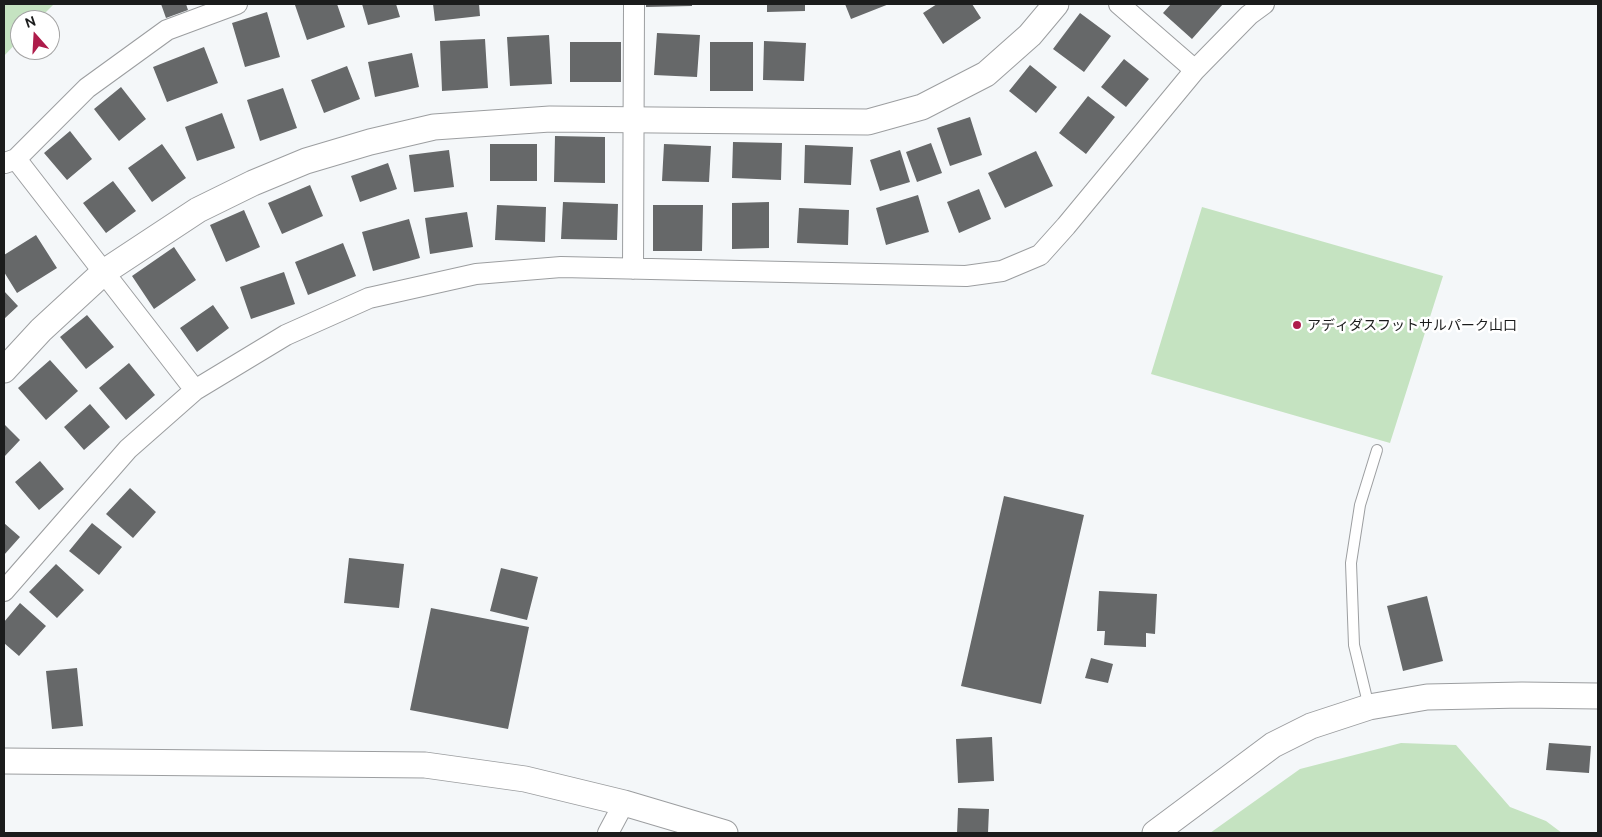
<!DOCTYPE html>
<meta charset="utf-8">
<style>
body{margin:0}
#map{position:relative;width:1602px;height:837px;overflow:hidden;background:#f4f7f9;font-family:Ubuntu,sans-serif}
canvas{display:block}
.frame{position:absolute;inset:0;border:5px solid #1b1c1c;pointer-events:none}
.north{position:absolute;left:10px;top:10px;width:50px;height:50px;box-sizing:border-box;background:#fff;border:1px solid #a4a4a4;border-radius:50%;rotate:341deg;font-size:14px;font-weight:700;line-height:20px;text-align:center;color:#1b1c1c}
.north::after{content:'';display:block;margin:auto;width:18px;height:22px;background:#ae1c4b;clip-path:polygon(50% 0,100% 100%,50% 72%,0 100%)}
</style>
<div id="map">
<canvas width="1602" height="837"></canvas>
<div class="frame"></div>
<div class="north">N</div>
</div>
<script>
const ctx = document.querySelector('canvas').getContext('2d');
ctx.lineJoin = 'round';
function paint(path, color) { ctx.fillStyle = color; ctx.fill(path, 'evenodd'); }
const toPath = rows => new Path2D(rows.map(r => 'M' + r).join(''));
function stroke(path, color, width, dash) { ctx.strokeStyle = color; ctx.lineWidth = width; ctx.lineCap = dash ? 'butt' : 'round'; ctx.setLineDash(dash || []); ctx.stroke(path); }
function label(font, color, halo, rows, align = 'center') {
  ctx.font = font + ' Ubuntu,"Noto Sans JP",sans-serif'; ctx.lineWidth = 5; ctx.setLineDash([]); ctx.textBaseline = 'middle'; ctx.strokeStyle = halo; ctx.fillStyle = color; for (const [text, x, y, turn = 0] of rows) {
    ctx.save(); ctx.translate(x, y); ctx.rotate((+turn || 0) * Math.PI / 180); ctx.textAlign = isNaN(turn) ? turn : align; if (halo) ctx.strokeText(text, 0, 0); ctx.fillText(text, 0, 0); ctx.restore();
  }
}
const green = toPath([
 [4,4,54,4,38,20,20,20,20,39,4,56],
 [1202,207,1443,276,1390,443,1151,374],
 [1401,743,1456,745,1510,807,1546,821,1562,833,1210,833,1300,769]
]);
const building = toPath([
 [161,4,186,4,188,10,166,18],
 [299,4,337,4,345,27,307,40,295,5],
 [362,4,396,4,400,17,368,25],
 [433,4,479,4,480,16,435,21],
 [646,4,692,4,692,6,646,7],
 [767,4,805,4,805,11,767,12],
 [845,4,889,4,851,19],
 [937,4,972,4,981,18,943,44,923,13],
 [1171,4,1223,4,1192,39,1163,13],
 [267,12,280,57,245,67,232,23],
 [1080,13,1111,36,1084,72,1053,49],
 [657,33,700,35,697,77,654,75],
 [549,35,552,84,510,86,507,37],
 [485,39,488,88,442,91,440,41],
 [764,41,806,43,804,81,763,80],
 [570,42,621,42,621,82,570,82],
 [710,42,753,42,753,91,710,91],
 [204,47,218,83,167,102,153,67],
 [412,53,419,87,375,97,368,62],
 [1124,59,1149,79,1126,107,1101,87],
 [1030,65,1057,87,1036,113,1009,91],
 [347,66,360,99,324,113,311,80],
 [121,87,146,119,119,141,94,109],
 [283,88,297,128,260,141,247,100],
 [1088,96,1115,117,1086,154,1059,133],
 [222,113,235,148,197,161,185,127],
 [970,117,982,155,950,166,937,128],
 [70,131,92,159,67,180,44,153],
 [555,136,605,137,605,183,554,182],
 [733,142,782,143,781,180,732,178],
 [931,143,942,173,917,182,906,152],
 [162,144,186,178,152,202,128,168],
 [490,144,537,144,537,181,490,181],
 [664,144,711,146,709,182,662,181],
 [805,145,853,147,851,185,804,183],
 [449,150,454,187,414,192,409,155],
 [900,150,910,182,880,191,870,160],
 [1036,151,1053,186,1005,208,988,173],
 [388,163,397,189,360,202,351,176],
 [113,181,136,211,106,233,83,203],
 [310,185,323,216,282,234,268,203],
 [979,189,991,219,959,233,947,202],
 [918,195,929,232,886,245,876,208],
 [563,202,618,204,617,240,561,239],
 [769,202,769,248,732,249,732,203],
 [497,205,546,207,545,242,495,240],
 [653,205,703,205,702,251,653,251],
 [799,208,849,210,848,245,797,243],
 [244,210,260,247,226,262,210,225],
 [467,212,473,247,430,254,425,218],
 [409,219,420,258,373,271,362,232],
 [36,235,57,268,17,293,4,272,4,255],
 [343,243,356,276,308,295,295,262],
 [174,247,196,280,154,309,132,276],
 [284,272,295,304,251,319,240,287],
 [4,291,18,306,4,319],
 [213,305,229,328,197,352,180,328],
 [87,315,114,347,86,369,60,337],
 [50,360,78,391,46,420,18,388],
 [129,363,155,395,126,420,99,388],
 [90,404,110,427,84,450,64,427],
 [4,424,20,440,4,457],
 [40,461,64,489,39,510,15,482],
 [130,488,156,512,133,538,106,514],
 [1004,496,1084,515,1041,704,961,686],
 [4,523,20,537,4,555],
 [92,523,122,547,99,575,69,551],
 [349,558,404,564,399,608,344,603],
 [56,564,84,590,57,618,29,592],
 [501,568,538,577,527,620,490,611],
 [1099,591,1157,594,1155,634,1146,633,1146,647,1104,645,1105,631,1097,631],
 [1427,596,1443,661,1403,671,1387,606],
 [20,603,46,626,19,656,4,643,4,622],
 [431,608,529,627,508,729,410,710],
 [1091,658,1113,664,1108,683,1085,678],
 [77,668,83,726,52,729,46,671],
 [992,737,994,781,958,783,956,739],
 [1549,743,1591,746,1589,773,1546,770],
 [958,808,989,809,988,833,957,833]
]);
const service = toPath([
 [1369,707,1354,645,1351,563,1360,505,1377,450]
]);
const minor = toPath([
 [1119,4,1195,70],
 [16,159,195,390],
 [5,163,16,159,87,88,167,30,237,4],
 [633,269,634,4],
 [4,591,128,449,195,390,286,335,369,298,476,274,561,267,966,276,1002,271,1040,255,1066,226,1195,70,1249,15,1264,4],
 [608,833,624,803]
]);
const tertiary = toPath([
 [4,370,41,330,104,272,198,210,253,183,306,161,370,142,434,127,550,119,868,122,922,107,986,74,1030,35,1056,4],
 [4,761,425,765,525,779,624,803,725,833],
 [1155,833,1273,745,1311,726,1369,707,1427,697,1522,695,1598,696]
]);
const markers = [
 [1297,325,5,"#ae1c4b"]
];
const poiNames = [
 ["アディダスフットサルパーク山口",1307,325]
];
paint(green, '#c5e3c1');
paint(building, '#666869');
stroke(service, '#9c9ea0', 12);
stroke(minor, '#9c9ea0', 22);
stroke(tertiary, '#9c9ea0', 27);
stroke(service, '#fff', 10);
stroke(minor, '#fff', 20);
stroke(tertiary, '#fff', 25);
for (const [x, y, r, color] of markers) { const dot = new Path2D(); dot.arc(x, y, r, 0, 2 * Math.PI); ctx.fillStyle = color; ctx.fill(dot); stroke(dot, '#fff', 2); }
label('14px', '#1b1c1c', '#fff', poiNames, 'left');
</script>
